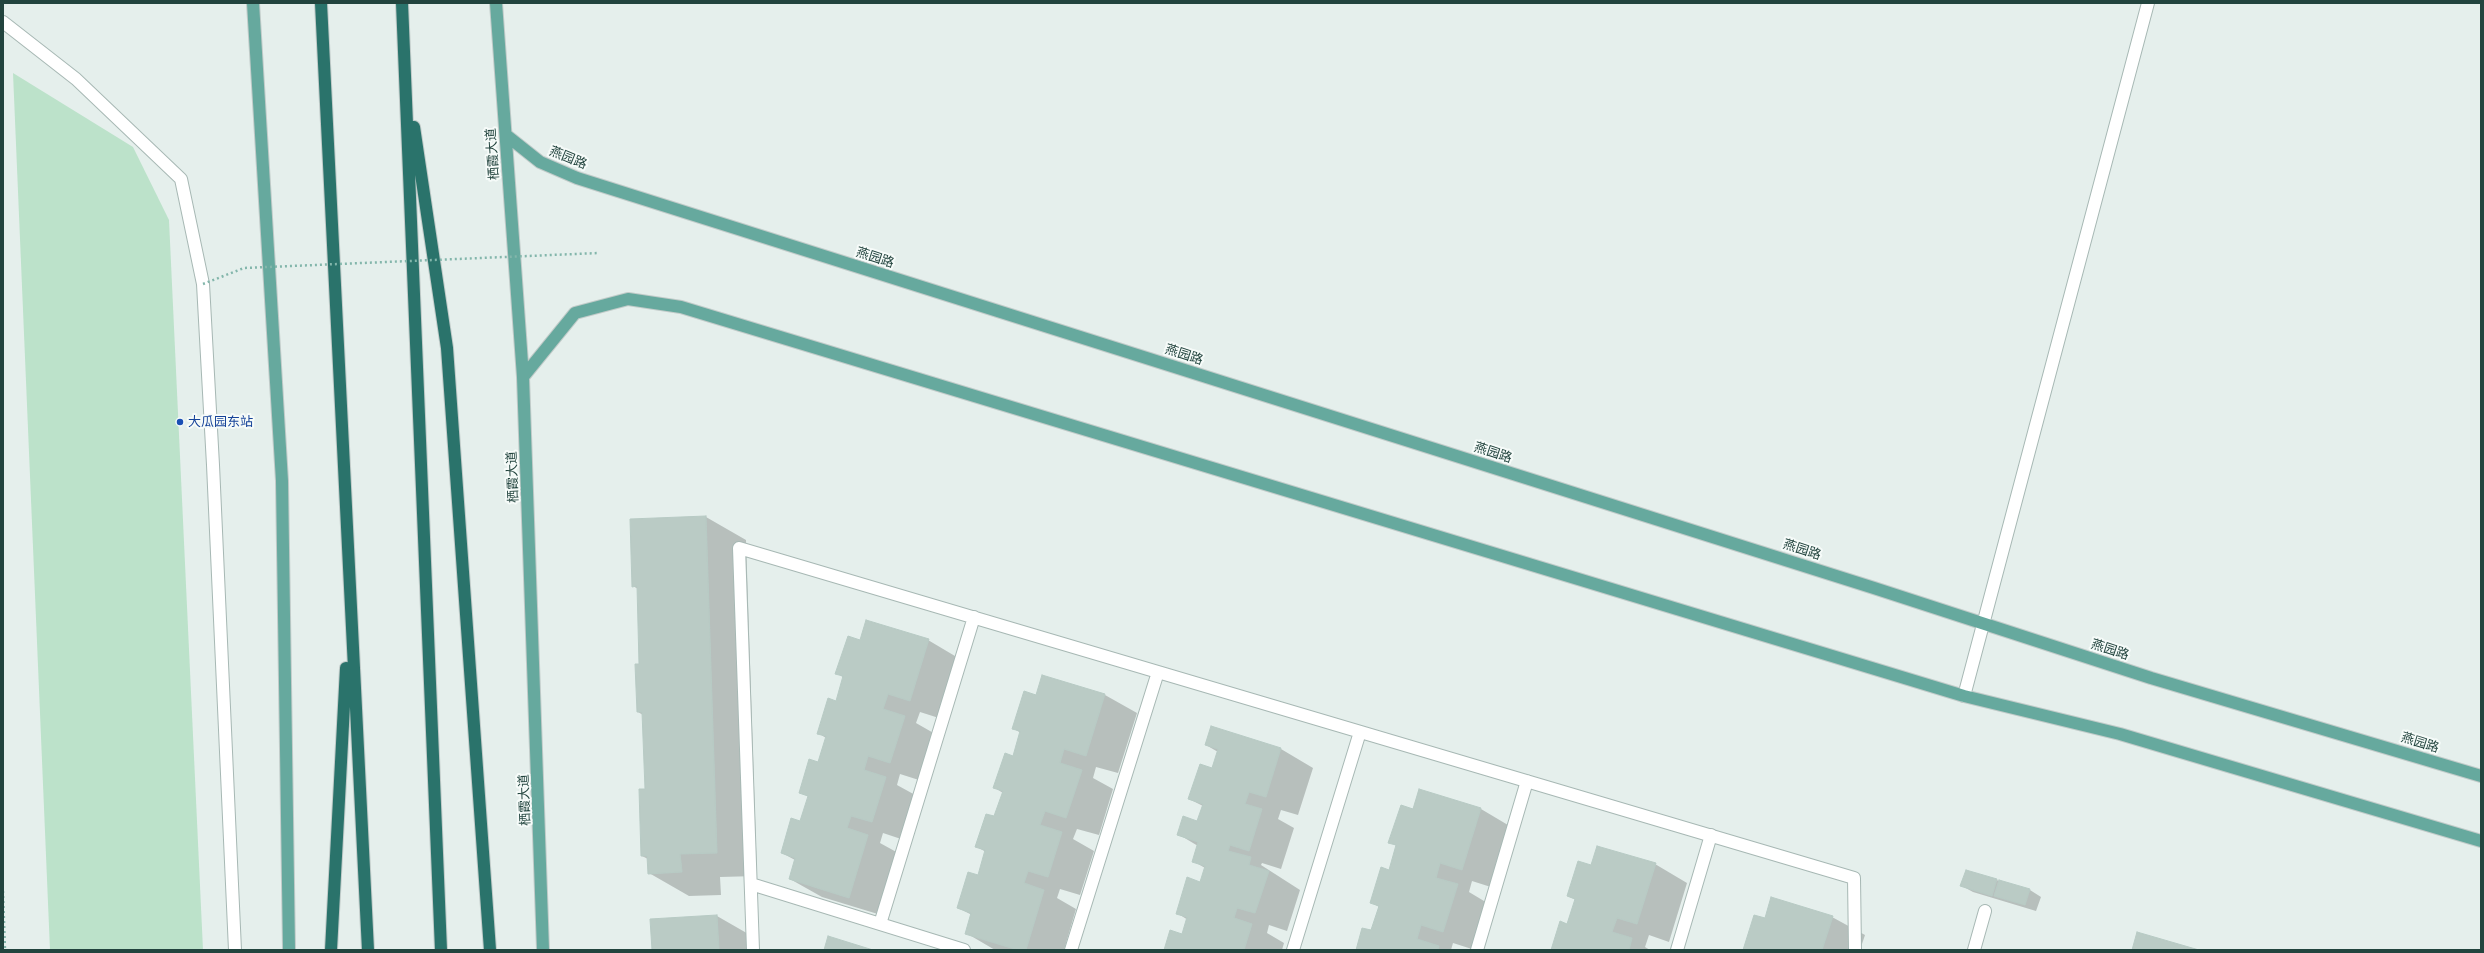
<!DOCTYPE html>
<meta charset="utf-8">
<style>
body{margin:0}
#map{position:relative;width:2484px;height:953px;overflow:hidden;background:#e5efec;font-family:"PT Sans",sans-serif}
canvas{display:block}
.frame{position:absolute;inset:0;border:4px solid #22443e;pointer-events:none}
</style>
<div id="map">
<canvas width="2484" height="953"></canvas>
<div class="frame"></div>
</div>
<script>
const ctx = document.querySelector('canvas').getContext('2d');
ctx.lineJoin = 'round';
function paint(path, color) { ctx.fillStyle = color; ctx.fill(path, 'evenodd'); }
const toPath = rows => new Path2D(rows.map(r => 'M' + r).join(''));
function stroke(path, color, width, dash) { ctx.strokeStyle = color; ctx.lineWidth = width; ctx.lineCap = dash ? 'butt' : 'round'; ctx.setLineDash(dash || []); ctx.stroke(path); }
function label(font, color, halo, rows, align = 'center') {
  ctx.font = font + ' "PT Sans","Noto Sans SC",sans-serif'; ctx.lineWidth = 4; ctx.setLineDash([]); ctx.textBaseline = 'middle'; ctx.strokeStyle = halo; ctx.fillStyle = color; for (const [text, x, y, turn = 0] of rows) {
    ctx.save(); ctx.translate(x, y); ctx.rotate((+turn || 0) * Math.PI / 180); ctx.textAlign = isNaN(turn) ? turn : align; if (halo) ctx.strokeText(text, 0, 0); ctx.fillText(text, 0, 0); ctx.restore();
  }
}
const green = toPath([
 [13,73,133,147,169,220,203,950,50,950]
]);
const shadow = toPath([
 [706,517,746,540,757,876,720,877,721,895,689,896,649,873,648,859,642,856,646,791,643,715,638,712,640,665,638,589,633,586],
 [928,640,960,659,942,719,920,712,916,723,937,735,922,781,900,774,897,785,917,796,904,840,883,833,880,843,900,854,881,915,822,897,790,879,795,860,782,853,801,822,809,797,800,792,818,763,826,738,818,733,837,702,844,678,837,673,860,641],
 [1105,695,1137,713,1118,773,1096,767,1093,778,1113,789,1099,835,1077,829,1073,839,1094,851,1080,895,1060,889,1057,898,1076,909,1064,950,995,950,966,933,972,915,958,908,978,877,986,852,977,847,995,818,1003,793,995,788,1013,757,1021,733,1014,729,1037,696],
 [1212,727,1281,749,1313,768,1298,815,1281,810,1278,819,1294,828,1281,869,1262,863,1261,865,1300,890,1287,931,1269,925,1267,933,1284,943,1282,950,1166,950,1183,935,1188,920,1177,913,1201,883,1205,868,1193,861,1198,846,1178,834,1197,822,1203,806,1189,799,1213,769,1218,752,1206,745],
 [1419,790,1481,809,1513,828,1494,888,1472,881,1469,892,1489,904,1475,950,1453,943,1451,950,1357,950,1372,932,1379,907,1371,902,1390,871,1397,846,1390,842,1413,810],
 [1655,864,1687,883,1669,942,1649,935,1645,947,1650,950,1552,950,1568,925,1576,900,1568,896,1592,866],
 [1966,871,2030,890,2041,897,2036,911,1973,892,1962,886],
 [717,916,757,939,758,950,653,950],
 [1832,917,1865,935,1860,950,1746,950,1766,920]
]);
const building = toPath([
 [706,516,717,853,680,854,682,872,648,874,647,856,641,856,639,789,645,789,642,712,637,712,635,664,639,664,637,586,632,587,630,519,706,516],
 [866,620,929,639,910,701,888,694,883,709,905,716,890,763,868,756,864,770,886,777,872,822,851,816,847,828,868,835,849,898,789,879,795,858,781,853,791,818,800,821,808,796,799,793,809,759,818,762,826,736,817,734,828,698,836,701,843,676,835,674,848,636,860,640,866,620],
 [1042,675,1105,694,1086,756,1064,749,1060,763,1082,770,1066,818,1045,811,1040,825,1062,832,1048,877,1028,871,1024,883,1044,890,1026,950,1018,950,965,934,971,913,957,908,968,872,978,875,985,850,975,847,986,814,994,816,1003,791,993,788,1005,753,1013,756,1020,731,1012,729,1024,691,1036,695,1042,675],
 [1211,726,1281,748,1266,797,1249,792,1245,804,1262,809,1249,851,1230,845,1228,851,1251,857,1249,865,1269,871,1255,913,1237,908,1234,918,1252,924,1244,950,1164,950,1170,930,1182,934,1187,917,1176,914,1187,877,1200,882,1205,866,1192,862,1198,842,1177,835,1183,816,1197,821,1203,804,1188,799,1200,764,1212,768,1218,749,1205,745,1211,726],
 [1419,789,1481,808,1462,870,1440,863,1436,878,1458,884,1443,932,1421,925,1417,939,1439,946,1438,950,1356,950,1362,928,1371,930,1379,906,1370,903,1381,867,1389,870,1396,845,1388,843,1401,805,1413,809,1419,789],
 [1597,846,1656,863,1637,924,1617,918,1612,932,1632,938,1629,950,1551,950,1560,921,1567,924,1575,899,1567,896,1578,861,1591,865,1597,846],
 [1966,870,1997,879,1992,896,1960,886,1966,870],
 [1999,880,2030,889,2025,905,1994,896,1999,880],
 [1771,897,1833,916,1822,950,1743,950,1754,915,1765,918,1771,897],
 [717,915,719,950,652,950,650,919,717,915],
 [2137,932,2199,950,2132,950,2137,932],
 [828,936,873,950,824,950,828,936]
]);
const path = toPath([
 [3,891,5,950]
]);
const minor = toPath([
 [3,22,76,79,181,179,203,284,213,465,235,950],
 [1964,696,2148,3],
 [751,884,964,950],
 [880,924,974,617],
 [753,950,739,548,1854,878,1855,950],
 [1071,950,1158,672],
 [1293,950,1360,732],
 [1477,950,1527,781],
 [1677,950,1711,835],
 [1974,950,1985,911]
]);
const major = toPath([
 [253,3,282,481,289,950],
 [496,3,523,377,543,950],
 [506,135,540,162,577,178,1874,588,2151,678,2481,776],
 [523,377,575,313,628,299,681,307,1964,696,2120,734,2481,841]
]);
const highway = toPath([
 [321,3,368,950],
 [402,3,441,950],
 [414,127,447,348,490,950],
 [331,950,346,668]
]);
const pathBridge = toPath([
 [203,284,244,268,599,253]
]);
const markers = [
 [180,422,4,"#1a4fb4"]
];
const streetNames = [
 ["栖霞大道",493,154,-94],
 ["燕园路",568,158,22],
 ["燕园路",875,258,18],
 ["燕园路",1184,355,18],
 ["燕园路",1493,453,18],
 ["栖霞大道",513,477,-92],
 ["燕园路",1802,550,18],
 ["燕园路",2110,650,18],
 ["燕园路",2420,743,17],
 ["栖霞大道",525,800,-92]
];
const transitNames = [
 ["大瓜园东站",188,422]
];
paint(green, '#bce2ca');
paint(shadow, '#0003');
paint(building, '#bacbc5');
stroke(building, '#b7cac4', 1);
stroke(minor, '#a7b8b4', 14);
stroke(major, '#c1cbc9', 14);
stroke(highway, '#c1cbc9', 14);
stroke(path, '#83b6ab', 2.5, [2, 3]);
stroke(minor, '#fff', 12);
stroke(major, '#66a99e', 12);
stroke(highway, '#2a736b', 12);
stroke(pathBridge, '#83b6ab', 2.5, [2, 3]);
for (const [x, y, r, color] of markers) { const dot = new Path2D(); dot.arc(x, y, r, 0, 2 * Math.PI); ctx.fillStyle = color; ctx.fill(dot); stroke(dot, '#f6fbf9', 1.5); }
label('13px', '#22443e', '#f6fbf9', streetNames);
label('13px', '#164399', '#f6fbf9', transitNames, 'left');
</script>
